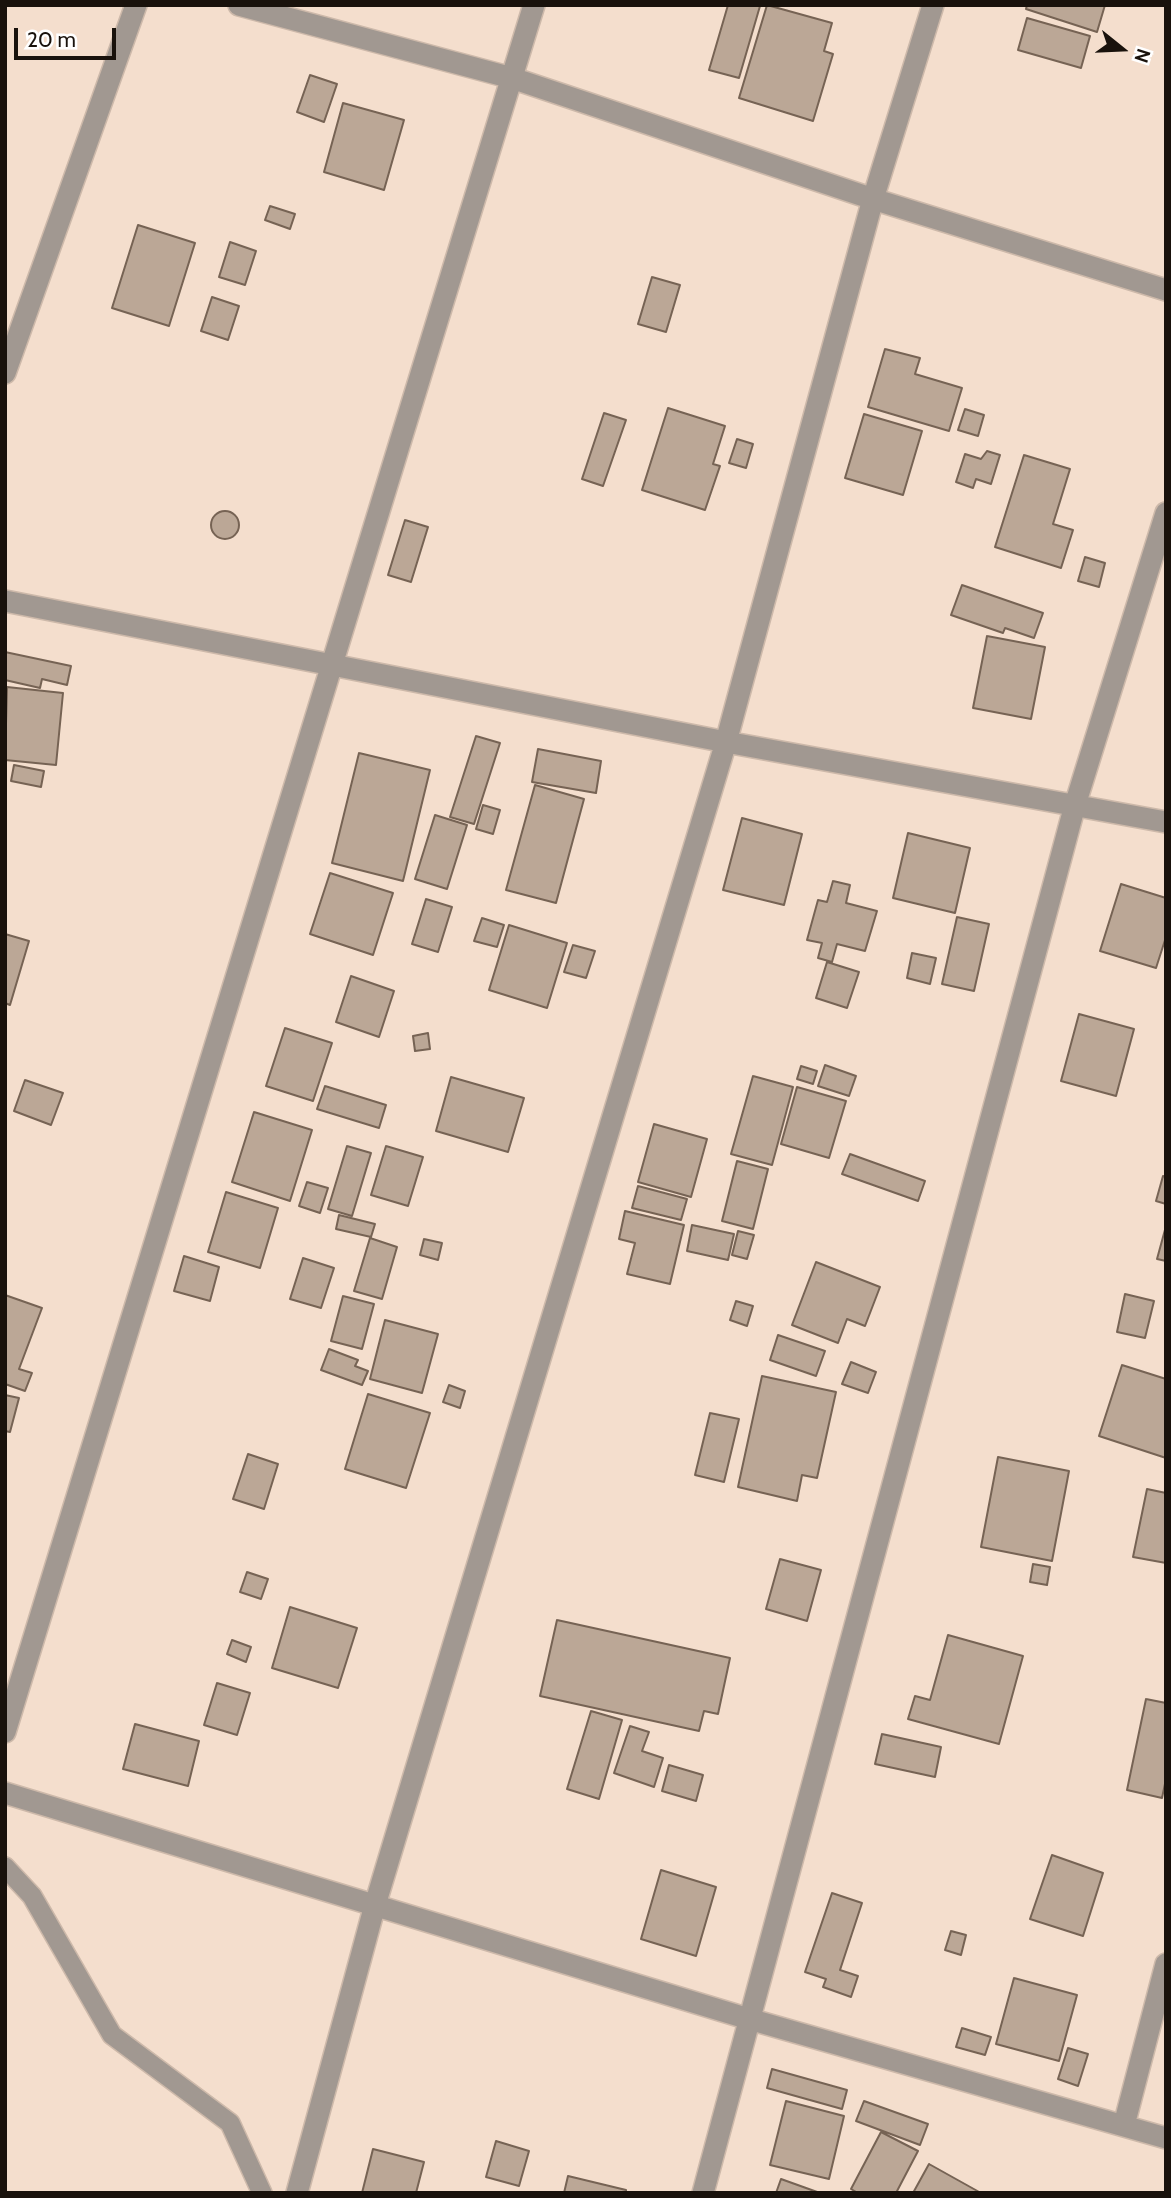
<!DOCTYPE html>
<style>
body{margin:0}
#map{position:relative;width:1171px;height:2198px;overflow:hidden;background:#f4decd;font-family:Cabin,sans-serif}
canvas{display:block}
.frame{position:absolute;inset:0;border:7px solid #19120c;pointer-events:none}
.north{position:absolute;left:1087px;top:14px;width:70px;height:70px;-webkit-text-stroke:5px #fff;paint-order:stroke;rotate:108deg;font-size:19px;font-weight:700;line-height:28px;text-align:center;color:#19120c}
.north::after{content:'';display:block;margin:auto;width:24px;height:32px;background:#19120c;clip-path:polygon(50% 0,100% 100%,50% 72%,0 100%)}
.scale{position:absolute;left:14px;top:28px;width:102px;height:32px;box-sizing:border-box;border:4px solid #19120c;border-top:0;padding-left:9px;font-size:21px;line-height:24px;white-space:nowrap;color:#19120c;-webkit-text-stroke:5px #fff;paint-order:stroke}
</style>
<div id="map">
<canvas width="1171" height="2198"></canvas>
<div class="frame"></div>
<div class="north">N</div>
<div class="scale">20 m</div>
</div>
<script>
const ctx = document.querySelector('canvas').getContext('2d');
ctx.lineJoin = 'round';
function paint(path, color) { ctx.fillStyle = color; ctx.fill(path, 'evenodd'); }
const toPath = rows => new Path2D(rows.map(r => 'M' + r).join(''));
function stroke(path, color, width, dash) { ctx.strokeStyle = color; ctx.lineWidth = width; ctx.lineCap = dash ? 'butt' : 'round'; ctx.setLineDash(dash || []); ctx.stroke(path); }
const building = toPath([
 [728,5,760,6,739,78,709,70,728,5],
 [767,5,832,23,824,51,833,54,813,121,739,98,767,5],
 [1027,5,1105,5,1097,32,1026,9,1027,5],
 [1027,18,1090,36,1081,68,1018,50,1027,18],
 [310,75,337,84,324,122,297,112,310,75],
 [343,103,404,120,384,190,324,172,343,103],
 [270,206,295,214,290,229,265,220,270,206],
 [138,225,195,243,169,326,112,308,138,225],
 [230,242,256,251,245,285,219,277,230,242],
 [652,277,680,285,666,332,638,324,652,277],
 [212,297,239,306,228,340,201,331,212,297],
 [885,349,920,358,915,374,962,388,949,431,868,407,885,349],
 [668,408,725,426,713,464,720,466,705,510,642,490,668,408],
 [965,409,984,415,978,436,958,430,965,409],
 [604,413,626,420,603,486,582,479,604,413],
 [864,414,922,431,903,495,845,478,864,414],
 [737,439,753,444,746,468,729,463,737,439],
 [987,451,1000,455,991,484,976,479,973,488,956,482,965,454,981,459,987,451],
 [1024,455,1070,469,1053,524,1073,530,1061,568,995,547,1024,455],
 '211 525a14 14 0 1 1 28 0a14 14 0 1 1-28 0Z',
 [405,520,428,527,411,582,388,575,405,520],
 [1085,557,1105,563,1099,587,1078,581,1085,557],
 [962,585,1043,613,1034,638,1005,628,1003,633,951,615,962,585],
 [987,636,1045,647,1031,719,973,708,987,636],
 [5,652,71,666,67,685,42,679,40,688,5,680,5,652],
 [7,687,63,693,56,765,5,760,7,687],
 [476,736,500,743,474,824,450,817,476,736],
 [538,749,601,761,596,793,532,782,538,749],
 [359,753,430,770,403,881,332,863,359,753],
 [14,765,44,771,41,787,11,781,14,765],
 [535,785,584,799,556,903,506,890,535,785],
 [483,805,500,810,493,834,476,829,483,805],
 [435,815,467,825,447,889,415,879,435,815],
 [742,818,802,834,784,905,723,890,742,818],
 [908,833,970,848,955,913,893,898,908,833],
 [330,873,393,893,373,955,310,934,330,873],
 [833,881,850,885,846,903,877,911,865,951,837,944,832,962,818,958,822,943,807,940,818,900,827,902,833,881],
 [1121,884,1166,898,1166,937,1156,968,1100,951,1121,884],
 [426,899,452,907,438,952,412,944,426,899],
 [957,917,989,924,974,991,942,984,957,917],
 [482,918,504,925,497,947,474,941,482,918],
 [509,925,567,943,547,1008,489,990,509,925],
 [5,934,29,941,10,1005,5,1003,5,934],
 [573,945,595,951,586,978,564,972,573,945],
 [912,953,936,958,930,984,907,978,912,953],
 [827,962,859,972,847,1008,816,998,827,962],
 [351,976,394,991,379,1037,336,1022,351,976],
 [1079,1014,1134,1029,1116,1096,1061,1081,1079,1014],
 [285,1028,332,1043,313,1101,266,1086,285,1028],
 [428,1033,430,1049,415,1051,413,1036,428,1033],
 [825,1065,856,1076,849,1096,818,1086,825,1065],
 [801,1066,817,1071,813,1084,797,1079,801,1066],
 [753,1076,793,1087,772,1165,731,1154,753,1076],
 [451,1077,524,1098,508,1152,436,1131,451,1077],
 [25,1080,63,1093,51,1125,14,1111,25,1080],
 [325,1086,386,1105,379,1128,317,1109,325,1086],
 [797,1087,846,1101,829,1158,781,1144,797,1087],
 [254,1112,312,1130,290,1201,232,1182,254,1112],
 [654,1124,707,1139,691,1197,638,1182,654,1124],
 [347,1146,371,1153,352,1216,328,1209,347,1146],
 [386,1146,423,1157,408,1206,371,1195,386,1146],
 [850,1154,925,1181,918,1201,842,1174,850,1154],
 [737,1161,768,1169,753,1229,722,1221,737,1161],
 [1163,1176,1166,1177,1166,1204,1156,1201,1163,1176],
 [307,1182,328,1188,320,1213,299,1206,307,1182],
 [638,1186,687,1199,681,1220,632,1208,638,1186],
 [226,1192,278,1208,260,1268,208,1252,226,1192],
 [625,1211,684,1225,670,1284,627,1274,635,1243,619,1239,625,1211],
 [339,1215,375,1224,371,1237,336,1229,339,1215],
 [692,1225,734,1234,728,1260,687,1251,692,1225],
 [1166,1226,1166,1261,1157,1259,1166,1226],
 [738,1231,754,1235,747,1259,732,1255,738,1231],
 [370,1238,397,1247,382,1299,354,1291,370,1238],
 [424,1239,442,1243,438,1260,420,1255,424,1239],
 [184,1256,219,1267,210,1301,174,1291,184,1256],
 [303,1258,334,1268,321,1308,290,1299,303,1258],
 [816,1262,880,1287,865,1326,847,1319,838,1343,792,1325,816,1262],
 [1125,1294,1154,1301,1145,1338,1117,1332,1125,1294],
 [5,1295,42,1308,19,1369,32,1373,25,1391,5,1384,5,1295],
 [343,1296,374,1304,362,1349,331,1341,343,1296],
 [736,1301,753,1306,747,1326,730,1320,736,1301],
 [385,1320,438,1334,422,1393,370,1379,385,1320],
 [778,1335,825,1351,816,1376,770,1360,778,1335],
 [329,1349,358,1360,355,1366,368,1371,362,1385,321,1370,329,1349],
 [851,1362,876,1372,868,1393,842,1384,851,1362],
 [1122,1365,1166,1379,1166,1458,1099,1436,1122,1365],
 [762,1376,836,1392,817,1478,802,1475,797,1501,738,1487,762,1376],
 [449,1385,465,1391,460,1408,443,1402,449,1385],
 [368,1394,430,1413,406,1488,345,1469,368,1394],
 [5,1395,19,1398,10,1432,5,1431,5,1395],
 [710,1413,739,1419,724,1482,695,1475,710,1413],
 [248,1454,278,1464,264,1509,233,1499,248,1454],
 [998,1457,1069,1471,1052,1561,981,1547,998,1457],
 [1147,1489,1166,1493,1166,1563,1133,1557,1147,1489],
 [780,1559,821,1570,807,1621,766,1609,780,1559],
 [1033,1564,1050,1567,1047,1585,1030,1582,1033,1564],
 [247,1572,268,1579,261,1599,240,1592,247,1572],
 [290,1607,357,1628,338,1688,272,1668,290,1607],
 [557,1620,730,1658,718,1714,704,1711,699,1731,540,1696,557,1620],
 [948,1635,1023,1656,999,1744,908,1719,915,1696,930,1700,948,1635],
 [232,1640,251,1647,246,1662,227,1654,232,1640],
 [217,1683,250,1693,237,1735,204,1725,217,1683],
 [1146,1699,1166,1703,1166,1779,1162,1798,1127,1790,1146,1699],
 [591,1711,622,1720,599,1799,567,1789,591,1711],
 [135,1724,199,1741,188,1786,123,1769,135,1724],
 [630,1726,649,1732,642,1751,663,1758,654,1787,614,1773,630,1726],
 [882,1734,941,1747,935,1777,875,1764,882,1734],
 [669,1765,703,1775,696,1801,662,1791,669,1765],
 [1052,1855,1103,1873,1083,1936,1030,1919,1052,1855],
 [661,1870,716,1887,696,1956,641,1939,661,1870],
 [832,1893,862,1903,840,1970,858,1976,851,1997,823,1987,826,1979,805,1972,832,1893],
 [951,1931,966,1935,961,1955,945,1950,951,1931],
 [1014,1978,1077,1995,1059,2061,996,2044,1014,1978],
 [962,2028,991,2037,985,2055,956,2047,962,2028],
 [1068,2048,1088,2054,1078,2086,1058,2079,1068,2048],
 [772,2069,847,2090,842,2109,767,2088,772,2069],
 [786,2101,844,2116,829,2179,770,2165,786,2101],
 [864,2101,928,2124,920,2145,856,2121,864,2101],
 [881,2132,918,2151,896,2193,858,2193,851,2189,881,2132],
 [496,2141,529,2151,519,2186,486,2177,496,2141],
 [373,2149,424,2162,416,2193,362,2193,373,2149],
 [929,2164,981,2193,913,2193,929,2164],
 [568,2176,626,2190,626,2193,564,2193,568,2176],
 [781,2179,820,2193,776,2193,781,2179]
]);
const lane = toPath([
 [5,1867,32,1896,112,2035,230,2123,262,2193]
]);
const street = toPath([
 [239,5,512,78,873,199,1166,290],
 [5,373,136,5],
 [5,601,726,742,1166,822],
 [5,1732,534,5],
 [5,1793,749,2019,1166,2138],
 [1124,2125,1166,1964],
 [297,2193,375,1905,726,742,873,199,933,5],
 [703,2193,1075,805,1166,513]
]);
paint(building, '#bba796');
stroke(building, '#766354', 2);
stroke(lane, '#cdb9aa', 22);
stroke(street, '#cdb9aa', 24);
stroke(lane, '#a19891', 19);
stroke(street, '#a19891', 21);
</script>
